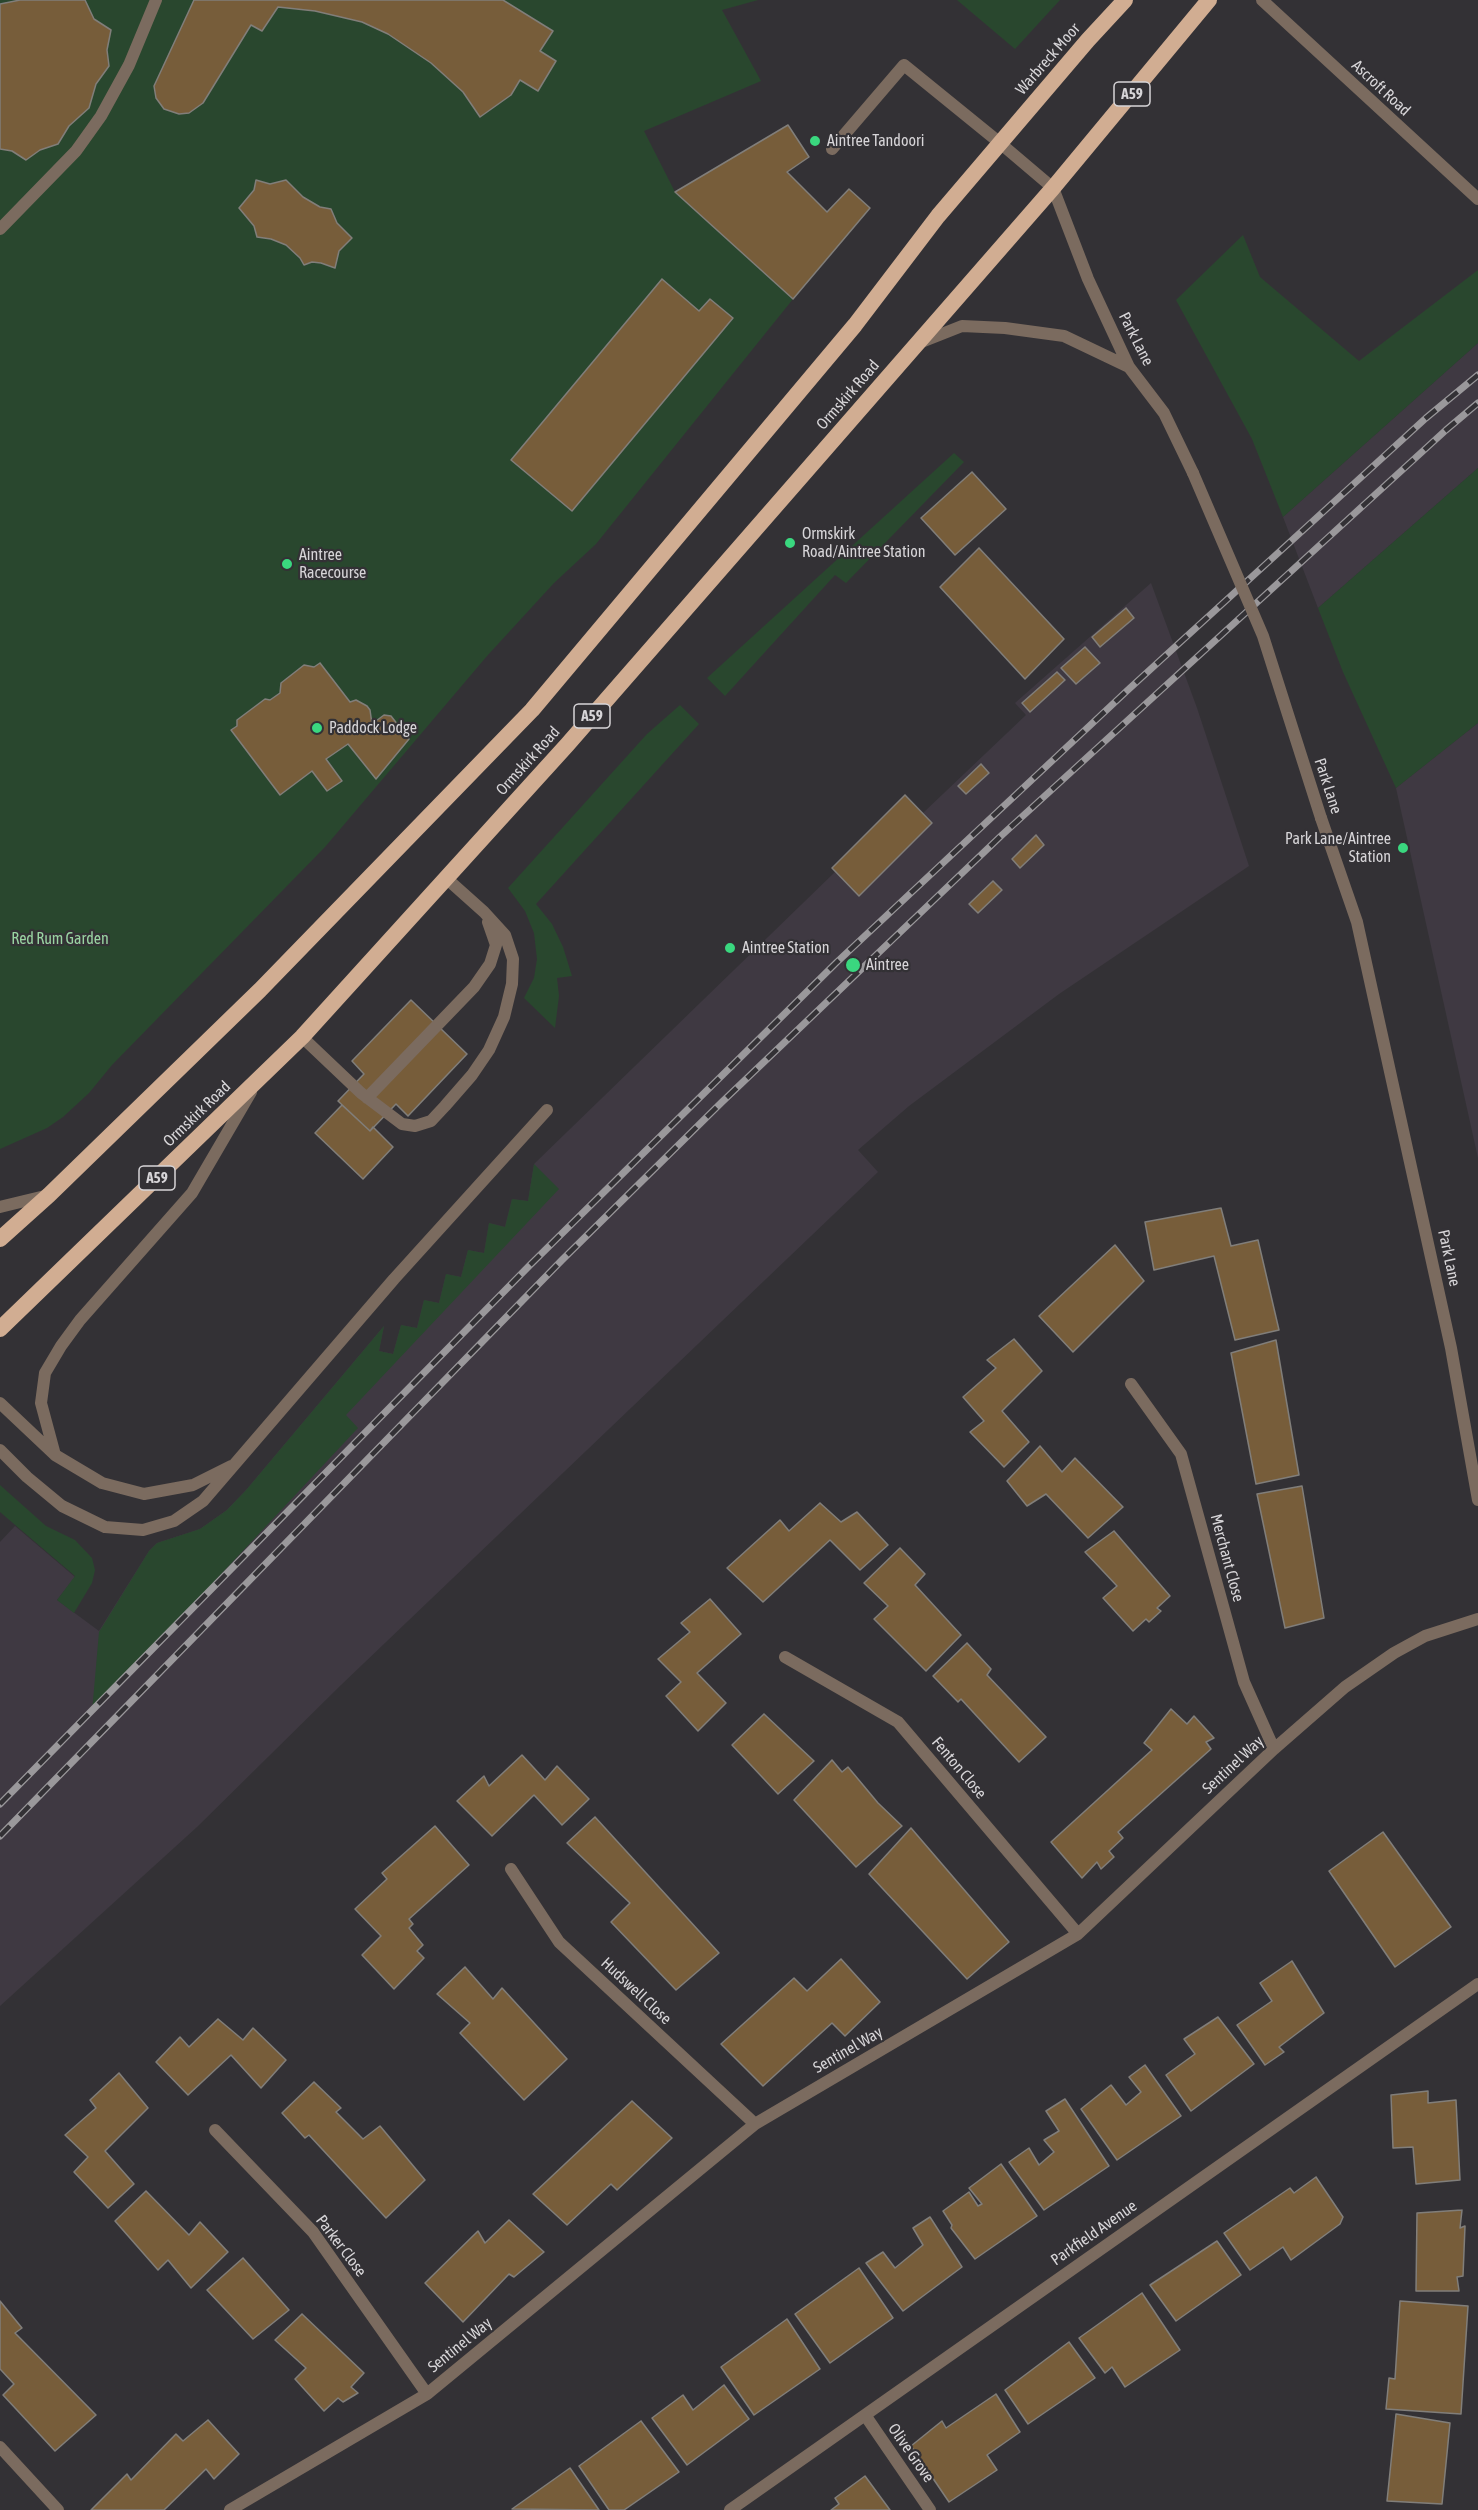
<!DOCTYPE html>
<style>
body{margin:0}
canvas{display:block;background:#333135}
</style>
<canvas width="1478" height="2510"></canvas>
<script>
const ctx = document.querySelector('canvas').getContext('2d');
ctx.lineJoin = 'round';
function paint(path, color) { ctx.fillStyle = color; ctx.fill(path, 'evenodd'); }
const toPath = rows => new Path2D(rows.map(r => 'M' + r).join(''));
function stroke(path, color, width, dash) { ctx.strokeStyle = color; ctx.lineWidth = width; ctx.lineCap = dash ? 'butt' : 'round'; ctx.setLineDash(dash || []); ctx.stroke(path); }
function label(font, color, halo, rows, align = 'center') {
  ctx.font = font + ' "Asap Condensed",sans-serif'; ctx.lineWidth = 4.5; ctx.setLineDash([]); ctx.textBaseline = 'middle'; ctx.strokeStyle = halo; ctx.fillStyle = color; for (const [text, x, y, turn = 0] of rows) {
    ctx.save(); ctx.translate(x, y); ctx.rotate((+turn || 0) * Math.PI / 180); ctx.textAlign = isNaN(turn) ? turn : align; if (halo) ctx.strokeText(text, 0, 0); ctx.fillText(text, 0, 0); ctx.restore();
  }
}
const built = toPath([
 [1478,343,1478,468,1318,608,1283,517],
 [1151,583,1197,708,1249,866,1059,994,909,1106,858,1150,878,1172,341,1685,197,1827,0,2006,0,1542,15,1526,75,1577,57,1600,99,1631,149,1551,157,1543,200,1529,227,1510,247,1489,384,1326,379,1351,393,1354,401,1325,417,1328,424,1300,439,1303,446,1274,461,1277,468,1250,484,1253,489,1223,505,1227,512,1199,528,1201,534,1164,835,872,832,868,905,795,923,813,1026,715,1015,703],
 [1478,723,1478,1158,1396,788]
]);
const green = toPath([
 [0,0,758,0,722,10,761,81,644,131,675,192,793,299,596,544,554,583,487,656,325,847,112,1065,89,1093,63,1117,47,1128,0,1149],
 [957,0,1060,0,1015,49],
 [1243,235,1260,277,1359,361,1478,270,1478,343,1283,517,1252,439,1176,300],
 [954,453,964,462,846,583,835,575,725,696,707,678],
 [1478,468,1478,723,1396,788,1343,672,1318,608],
 [680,705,699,724,536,904,552,924,563,947,572,976,557,978,559,996,555,1028,524,998,534,978,537,959,534,933,525,911,508,888,647,734],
 [534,1164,559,1189,346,1415,358,1428,92,1712,99,1632,149,1551,157,1543,200,1529,227,1510,247,1489,384,1326,379,1351,393,1354,401,1325,417,1328,424,1300,439,1303,446,1274,461,1277,468,1250,484,1253,489,1223,505,1227,512,1199,528,1201],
 [0,1485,46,1526,75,1540,92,1558,95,1570,92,1583,74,1613,57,1600,75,1576,0,1512]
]);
const building = toPath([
 [20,0,85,0,94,19,111,30,107,50,109,66,96,84,89,108,69,126,58,144,40,150,26,160,12,151,0,149,0,4,20,0],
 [194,0,503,0,553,31,540,51,556,61,538,91,520,80,511,95,480,117,463,92,431,63,388,34,362,22,315,11,278,7,262,31,251,25,203,103,189,113,179,114,164,109,156,98,154,86,194,0],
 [788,125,809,157,787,172,827,212,849,189,870,208,793,299,675,192,788,125],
 [256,180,270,184,286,180,303,197,320,207,331,209,337,223,352,238,339,251,335,268,321,263,312,262,304,265,300,258,286,245,271,239,257,237,254,226,239,208,254,190,256,180],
 [662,279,699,311,710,299,733,318,572,511,511,460,662,279],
 [972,472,1006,509,955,555,921,518,972,472],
 [979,548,1064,639,1025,679,940,587,979,548],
 [1126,608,1134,618,1100,647,1092,637,1126,608],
 [1085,647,1100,663,1076,684,1061,668,1085,647],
 [320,663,350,702,356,700,367,706,370,710,372,724,384,715,391,716,409,739,376,779,348,744,326,759,342,781,327,791,312,771,280,795,231,730,237,726,237,720,265,699,270,700,280,693,281,683,304,665,314,667,320,663],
 [1057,672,1065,680,1030,712,1022,703,1057,672],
 [981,764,989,773,966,794,958,786,981,764],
 [905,795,932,823,859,896,832,868,905,795],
 [1036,835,1044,845,1020,868,1012,859,1036,835],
 [993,881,1002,890,978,913,969,904,993,881],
 [411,1000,467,1054,408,1116,396,1104,370,1131,338,1101,364,1074,352,1061,411,1000],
 [342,1105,370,1131,373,1127,393,1147,363,1179,315,1133,342,1105],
 [1221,1208,1231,1246,1258,1240,1279,1330,1235,1340,1214,1256,1154,1270,1145,1222,1221,1208],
 [1115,1245,1144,1281,1073,1352,1039,1316,1115,1245],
 [1014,1339,1042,1371,1002,1411,1029,1442,1004,1467,970,1432,984,1421,963,1397,996,1368,987,1360,1014,1339],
 [1276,1340,1299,1475,1256,1484,1231,1353,1276,1340],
 [1040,1446,1062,1472,1075,1458,1123,1507,1088,1538,1046,1494,1027,1506,1007,1481,1040,1446],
 [1302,1486,1324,1618,1285,1628,1257,1494,1302,1486],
 [820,1503,841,1522,857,1512,888,1545,860,1570,830,1540,763,1602,727,1568,780,1520,789,1531,820,1503],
 [1114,1531,1170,1596,1157,1608,1161,1611,1149,1622,1146,1619,1133,1631,1103,1598,1117,1586,1085,1552,1114,1531],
 [900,1548,925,1574,915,1585,961,1635,926,1671,874,1619,888,1606,864,1583,900,1548],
 [710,1599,741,1634,697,1673,726,1703,698,1731,666,1696,681,1682,658,1659,690,1632,681,1623,710,1599],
 [967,1643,991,1669,987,1675,1046,1737,1019,1762,961,1699,958,1702,933,1676,967,1643],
 [1171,1709,1187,1724,1194,1716,1214,1738,1206,1742,1211,1749,1118,1832,1123,1838,1109,1851,1114,1857,1101,1869,1097,1862,1082,1878,1051,1842,1152,1750,1144,1743,1171,1709],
 [764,1714,814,1761,778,1794,732,1745,764,1714],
 [522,1755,545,1780,557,1766,589,1799,562,1825,534,1795,492,1836,457,1801,484,1776,489,1786,522,1755],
 [832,1760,842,1772,848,1767,878,1803,902,1826,856,1867,794,1800,832,1760],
 [595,1817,719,1953,676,1990,611,1922,630,1903,567,1843,595,1817],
 [435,1826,469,1865,409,1919,413,1924,409,1928,423,1945,417,1951,424,1958,394,1989,362,1955,381,1936,355,1909,387,1879,382,1873,435,1826],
 [911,1828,1009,1942,967,1979,869,1874,911,1828],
 [1383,1832,1451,1927,1395,1967,1329,1871,1383,1832],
 [841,1959,880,2002,845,2036,832,2023,763,2086,721,2044,794,1978,807,1991,841,1959],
 [1292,1961,1324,2013,1279,2047,1284,2052,1265,2065,1237,2025,1272,2001,1260,1983,1292,1961],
 [465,1967,493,1999,502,1988,567,2059,524,2100,460,2033,470,2023,437,1994,465,1967],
 [1218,2017,1254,2064,1191,2111,1166,2075,1195,2054,1184,2039,1218,2017],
 [218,2019,243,2040,253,2028,286,2060,261,2088,231,2055,188,2095,156,2062,180,2037,189,2047,218,2019],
 [1145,2065,1181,2116,1117,2160,1081,2109,1111,2085,1126,2105,1141,2092,1129,2077,1145,2065],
 [119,2073,148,2108,105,2151,134,2184,108,2208,74,2172,88,2157,65,2135,96,2108,90,2100,119,2073],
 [314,2082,341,2108,336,2112,363,2139,380,2126,425,2180,386,2218,309,2135,305,2138,282,2113,314,2082],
 [1428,2091,1428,2103,1456,2100,1460,2180,1416,2184,1413,2147,1393,2148,1391,2095,1428,2091],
 [1065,2099,1109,2166,1044,2210,1009,2162,1029,2148,1039,2165,1054,2152,1044,2140,1059,2131,1046,2111,1065,2099],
 [632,2101,672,2138,617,2190,611,2184,567,2225,533,2194,632,2101],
 [1001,2164,1037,2216,975,2259,951,2228,952,2225,943,2211,969,2192,978,2206,982,2204,969,2188,1001,2164],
 [1316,2177,1343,2217,1340,2224,1291,2260,1283,2247,1250,2270,1224,2233,1290,2188,1294,2193,1316,2177],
 [146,2191,189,2235,200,2222,228,2252,191,2288,168,2260,158,2270,115,2221,146,2191],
 [1462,2210,1460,2228,1465,2226,1463,2276,1457,2277,1459,2291,1416,2291,1417,2213,1462,2210],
 [930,2217,962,2267,903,2311,866,2263,883,2252,895,2268,923,2245,913,2228,930,2217],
 [509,2220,544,2252,514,2277,509,2274,463,2322,425,2283,478,2231,485,2243,509,2220],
 [1217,2241,1241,2275,1176,2321,1150,2285,1217,2241],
 [243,2258,289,2310,253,2339,207,2290,243,2258],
 [859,2268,893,2318,830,2363,795,2314,859,2268],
 [1142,2293,1180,2350,1125,2387,1112,2367,1105,2373,1079,2338,1142,2293],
 [0,2301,22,2328,15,2333,96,2415,55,2451,3,2395,14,2384,0,2369,0,2301],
 [1400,2301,1468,2306,1461,2414,1386,2409,1389,2378,1395,2379,1400,2301],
 [302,2314,364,2373,351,2387,358,2393,343,2402,338,2398,324,2411,295,2379,306,2368,275,2340,302,2314],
 [787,2319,820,2369,754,2415,721,2367,787,2319],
 [1069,2342,1095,2378,1028,2424,1005,2390,1069,2342],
 [724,2385,749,2419,687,2465,652,2418,683,2395,693,2410,724,2385],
 [996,2394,1020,2432,987,2455,997,2470,949,2502,911,2446,942,2421,946,2428,996,2394],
 [1396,2414,1450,2423,1442,2504,1387,2501,1396,2414],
 [208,2420,239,2454,214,2479,206,2469,164,2510,91,2510,127,2474,131,2480,176,2434,183,2441,208,2420],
 [641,2421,679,2472,624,2510,609,2510,579,2466,641,2421],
 [570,2468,599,2510,512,2509,570,2468],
 [865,2476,890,2510,831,2510,839,2504,835,2498,865,2476]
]);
const service = toPath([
 [832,149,904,65,1000,143],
 [0,229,76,151,101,116,129,65,156,0],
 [302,1037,361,1093,402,1124,415,1126,431,1121,445,1106,472,1075,489,1050,504,1017,512,984,513,959,505,935,484,912,446,878],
 [367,1098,474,987,490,964,496,945,488,922],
 [0,1207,45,1196],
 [0,1403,55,1455,102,1483,144,1494,193,1485,231,1466],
 [0,1450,27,1477,62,1506,105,1527,143,1530,174,1521,203,1501,394,1279,547,1110],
 [55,1455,41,1403,45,1373,61,1346,80,1320,192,1193,251,1092]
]);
const minor = toPath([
 [1262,0,1478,199],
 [1131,1384,1181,1454,1244,1682,1274,1749],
 [785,1657,898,1722,1078,1934],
 [511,1869,559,1942,755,2124],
 [215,2130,313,2232,427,2394],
 [865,2415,930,2510],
 [0,2447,58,2510],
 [230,2510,427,2394,755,2124,1078,1934,1274,1749,1345,1687,1394,1653,1425,1636,1478,1619],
 [730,2510,1478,1984]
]);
const tertiary = toPath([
 [1000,143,1053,188,1088,279,1129,367,1164,413,1193,473],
 [919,343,962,326,1005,328,1064,336,1129,367],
 [1321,818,1357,922,1451,1348,1478,1500]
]);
const trunk = toPath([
 [0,1239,49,1195,260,990,532,710,855,325,938,216,1088,40,1125,0],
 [0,1329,302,1037,567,745,1053,188,1209,0]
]);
const rail = toPath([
 [0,1804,530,1265,837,962,1130,688,1426,418,1478,375],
 [0,1836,562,1260,722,1102,1002,835,1446,430,1478,403]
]);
const tertiaryBridge = toPath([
 [1193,473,1263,636,1321,818]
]);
const markers = [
 [815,141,6,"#3ad77f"],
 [790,543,6,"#3ad77f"],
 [287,564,6,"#3ad77f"],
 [317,728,6,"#3ad77f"],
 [1403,848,6,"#3ad77f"],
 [730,948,6,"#3ad77f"],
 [853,965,8,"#3ad77f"]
];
const shields = [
 [1132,94,36],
 [592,716,36],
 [157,1178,36]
];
const shieldNames = [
 ["A59",1132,94],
 ["A59",592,716],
 ["A59",157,1178]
];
const streetNames = [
 ["Warbreck Moor",1048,59,-49],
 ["Ascroft Road",1381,88,43],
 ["Park Lane",1136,339,63],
 ["Ormskirk Road",848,395,-49],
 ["Ormskirk Road",528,761,-48],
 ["Park Lane",1328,786,72],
 ["Ormskirk Road",197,1114,-44],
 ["Park Lane",1449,1258,78],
 ["Merchant Close",1227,1558,75],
 ["Sentinel Way",1233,1765,-43],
 ["Fenton Close",959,1768,50],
 ["Hudswell Close",636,1991,43],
 ["Sentinel Way",848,2050,-30],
 ["Parkfield Avenue",1094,2233,-35],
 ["Parker Close",341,2246,53],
 ["Sentinel Way",460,2345,-39],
 ["Olive Grove",911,2453,55]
];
const poiNames = [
 ["Aintree Tandoori",827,141],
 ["Ormskirk",802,534],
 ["Road/Aintree Station",802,552],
 ["Aintree",299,555],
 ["Racecourse",299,573],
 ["Paddock Lodge",329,728],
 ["Park Lane/Aintree",1391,839,"right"],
 ["Station",1391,857,"right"],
 ["Aintree Station",742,948],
 ["Aintree",866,965]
];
const parkNames = [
 ["Red Rum Garden",60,939]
];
paint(built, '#3f3942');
paint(green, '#29472e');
paint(building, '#775d3a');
stroke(building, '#817e7a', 1.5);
stroke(service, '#7b6b5f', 12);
stroke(minor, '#7b6b5f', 12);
stroke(tertiary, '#7b6b5f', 12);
stroke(trunk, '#d1ad92', 16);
stroke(rail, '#9a989b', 7);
stroke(rail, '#333135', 4.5, [14]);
stroke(tertiaryBridge, '#7b6b5f', 12);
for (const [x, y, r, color] of markers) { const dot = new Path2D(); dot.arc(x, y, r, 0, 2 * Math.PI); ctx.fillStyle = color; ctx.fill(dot); stroke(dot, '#333135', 2); }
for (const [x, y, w] of shields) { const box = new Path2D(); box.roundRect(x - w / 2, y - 12, w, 24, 4.5); ctx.fillStyle = '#333135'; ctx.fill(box); stroke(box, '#d7d5d8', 1.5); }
label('bold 15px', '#d7d5d8', null, shieldNames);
label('16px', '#d7d5d8', '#333135', streetNames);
label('16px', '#d7d5d8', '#333135', poiNames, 'left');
label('16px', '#99d3a2', '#333135', parkNames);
</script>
